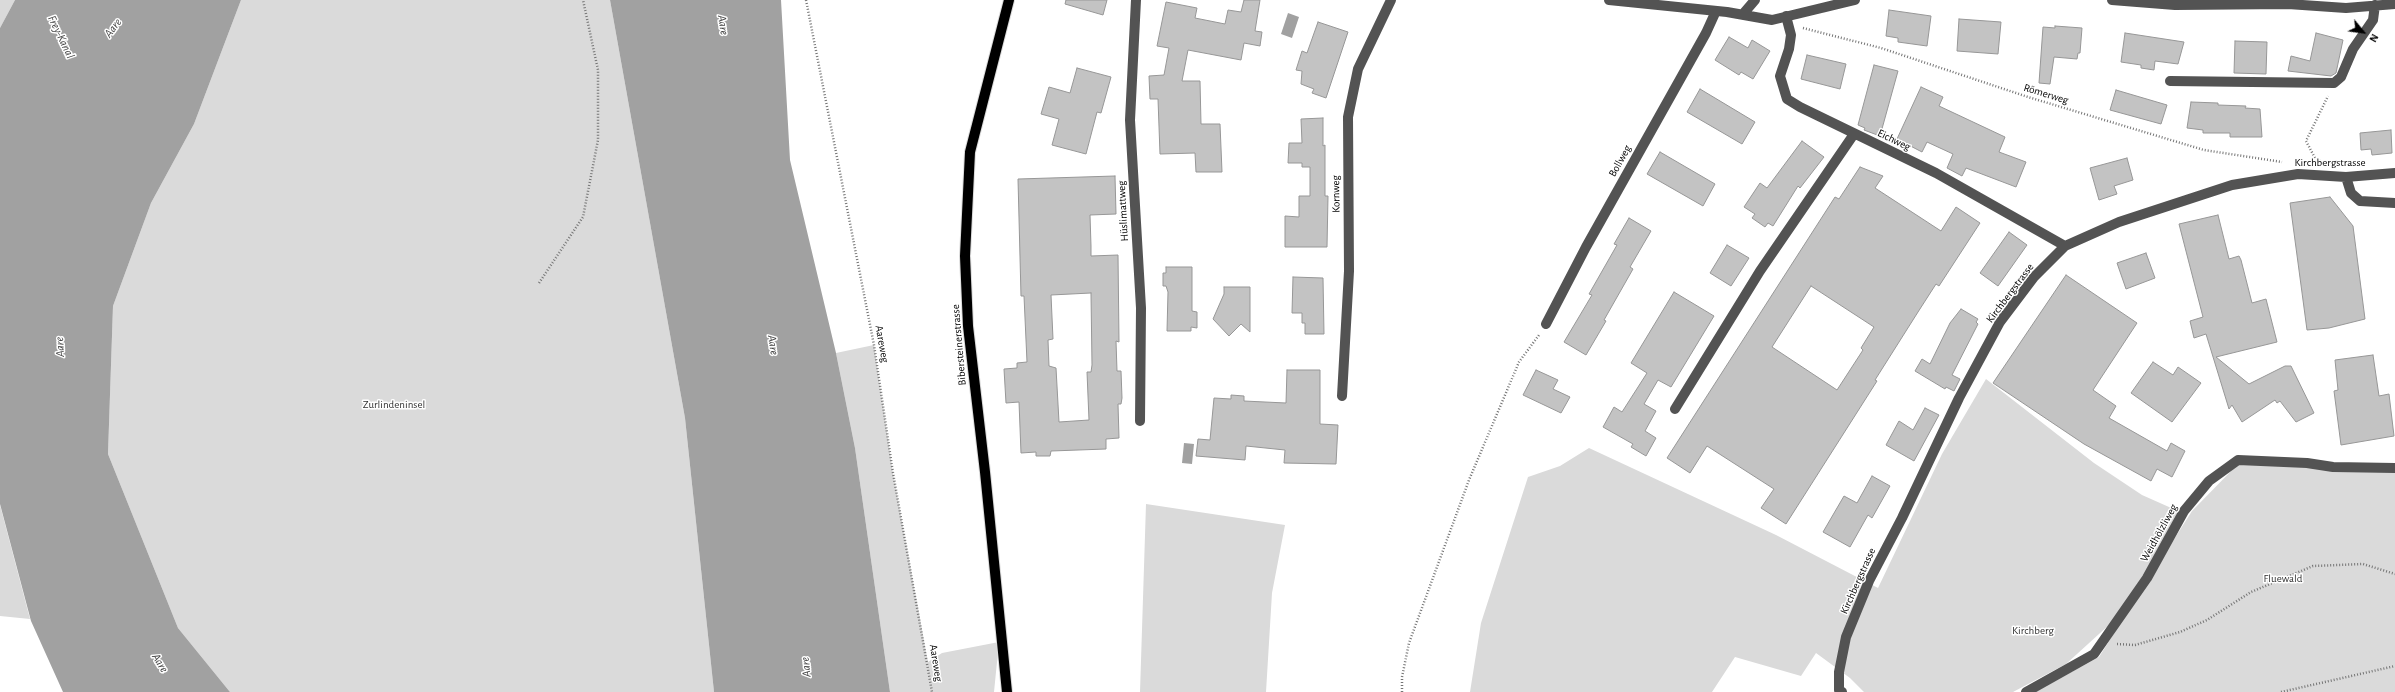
<!DOCTYPE html>
<meta charset="utf-8">
<style>
body{margin:0}
#map{position:relative;width:2395px;height:692px;overflow:hidden;background:#fff;font-family:"Alegreya Sans",sans-serif}
canvas{display:block}
.north{position:absolute;left:2343px;top:12px;width:40px;height:40px;-webkit-text-stroke:3px #fff;paint-order:stroke;rotate:119deg;font-size:11px;font-weight:700;line-height:16px;text-align:center;color:#000}
.north::after{content:'';display:block;margin:auto;width:14px;height:18px;background:#000;clip-path:polygon(50% 0,100% 100%,50% 72%,0 100%)}
</style>
<div id="map">
<canvas width="2395" height="692"></canvas>
<div class="north">N</div>
</div>
<script>
const ctx = document.querySelector('canvas').getContext('2d');
ctx.lineJoin = 'round';
function paint(path, color) { ctx.fillStyle = color; ctx.fill(path, 'evenodd'); }
const toPath = rows => new Path2D(rows.map(r => 'M' + r).join(''));
function stroke(path, color, width, dash) { ctx.strokeStyle = color; ctx.lineWidth = width; ctx.lineCap = dash ? 'butt' : 'round'; ctx.setLineDash(dash || []); ctx.stroke(path); }
function label(font, color, halo, rows, align = 'center') {
  ctx.font = font + ' "Alegreya Sans",sans-serif'; ctx.lineWidth = 3; ctx.setLineDash([]); ctx.textBaseline = 'middle'; ctx.strokeStyle = halo; ctx.fillStyle = color; for (const [text, x, y, turn = 0] of rows) {
    ctx.save(); ctx.translate(x, y); ctx.rotate((+turn || 0) * Math.PI / 180); ctx.textAlign = isNaN(turn) ? turn : align; if (halo) ctx.strokeText(text, 0, 0); ctx.fillText(text, 0, 0); ctx.restore();
  }
}
const green = toPath([
 [0,0,15,0,0,28],
 [241,0,610,0,685,418,714,692,230,692,178,628,108,454,113,306,151,203,194,124],
 [874,345,893,473,928,662,942,653,999,642,994,692,890,692,855,448,836,353],
 [1986,379,2094,463,2142,495,2178,511,2143,584,2110,624,2066,664,2013,692,1864,692,1850,678,1816,653,1801,676,1735,657,1712,692,1470,692,1481,623,1528,477,1560,466,1589,448,1776,535,1878,588,1942,454],
 [2238,464,2395,470,2395,692,2035,692,2099,657,2192,511],
 [1146,504,1285,525,1272,593,1266,692,1140,692],
 [0,505,30,619,0,616]
]);
const water = toPath([
 [15,0,241,0,194,124,151,203,113,306,108,454,178,628,230,692,63,692,31,621,0,504,0,28],
 [610,0,781,0,790,160,836,353,855,448,890,692,714,692,685,418],
 [1288,13,1299,17,1292,38,1281,34],
 [1184,443,1194,444,1192,464,1182,463]
]);
const building = toPath([
 [1066,0,1107,0,1103,15,1065,4,1066,0],
 [1244,0,1260,0,1255,31,1262,32,1260,46,1244,43,1241,60,1188,50,1182,81,1200,81,1201,124,1220,124,1222,172,1196,172,1195,153,1160,154,1158,99,1150,99,1149,76,1164,75,1169,48,1157,46,1166,2,1197,8,1195,18,1225,24,1228,10,1241,12,1244,0],
 [1889,10,1931,16,1927,46,1898,42,1898,38,1886,36,1889,10],
 [1959,19,2001,22,1998,54,1957,51,1959,19],
 [1318,22,1348,32,1326,98,1312,93,1314,89,1301,84,1302,71,1296,70,1302,51,1307,53,1318,22],
 [2055,26,2082,28,2080,53,2078,53,2077,59,2054,57,2050,84,2039,83,2043,27,2055,28,2055,26],
 [2125,33,2184,42,2178,64,2155,61,2154,70,2141,68,2141,65,2121,62,2125,33],
 [2316,33,2343,40,2336,73,2331,76,2288,71,2291,56,2310,61,2316,33],
 [1729,37,1748,48,1752,40,1770,51,1753,79,1741,72,1739,75,1715,60,1729,37],
 [2235,41,2267,42,2266,74,2234,73,2235,41],
 [1807,55,1846,64,1840,89,1801,79,1807,55],
 [1874,65,1898,71,1880,136,1864,130,1865,128,1858,125,1874,65],
 [1077,68,1111,77,1101,113,1097,112,1086,154,1052,145,1059,119,1041,114,1049,87,1070,93,1077,68],
 [1921,87,1943,97,1939,106,2005,137,1999,152,2026,162,2016,187,1966,168,1962,176,1947,168,1953,154,1927,142,1922,152,1897,139,1921,87],
 [1700,89,1755,122,1742,144,1687,112,1700,89],
 [2116,90,2167,105,2161,124,2110,110,2116,90],
 [2191,102,2218,103,2218,105,2246,106,2245,108,2260,109,2262,137,2230,137,2230,133,2203,133,2203,130,2187,128,2191,102],
 [1323,118,1323,146,1325,145,1325,196,1328,196,1327,247,1285,247,1285,216,1299,217,1299,196,1310,196,1310,167,1302,167,1302,163,1288,163,1289,143,1302,143,1301,119,1323,118],
 [2391,130,2392,153,2372,155,2371,149,2361,150,2360,133,2391,130],
 [1802,141,1824,157,1800,188,1798,186,1773,226,1768,223,1765,227,1752,218,1755,214,1744,207,1760,183,1767,188,1802,141],
 [1660,152,1715,184,1703,206,1647,174,1660,152],
 [2127,158,2133,180,2114,186,2117,194,2099,200,2090,168,2127,158],
 [1860,167,1883,176,1875,188,1941,231,1956,207,1980,223,1939,286,1936,284,1918,312,1875,380,1877,381,1786,524,1761,508,1774,489,1707,446,1690,473,1667,458,1835,197,1839,199,1860,167],
 [1811,286,1874,327,1861,348,1863,350,1837,390,1772,347,1811,286],
 [1115,176,1116,214,1090,215,1091,246,1091,256,1118,255,1119,342,1116,341,1117,371,1121,371,1122,398,1121,404,1118,404,1119,438,1106,439,1106,449,1051,451,1050,456,1036,456,1036,452,1021,453,1019,402,1006,403,1004,369,1017,368,1017,363,1027,362,1024,296,1021,296,1018,179,1115,176],
 [1091,293,1092,365,1091,372,1087,372,1089,420,1059,422,1056,368,1049,366,1048,340,1053,339,1051,295,1091,293],
 [2330,197,2353,226,2365,319,2329,328,2307,330,2290,203,2330,197],
 [2218,215,2229,259,2239,256,2241,260,2252,303,2266,299,2277,342,2216,357,2249,384,2285,366,2291,366,2314,413,2296,422,2280,401,2277,403,2275,400,2242,422,2232,405,2229,409,2206,334,2194,338,2190,321,2203,317,2179,224,2218,215],
 [1629,218,1651,231,1630,267,1633,269,1604,320,1606,321,1586,355,1564,342,1592,295,1589,294,1617,245,1614,244,1629,218],
 [2009,232,2027,245,1998,286,1980,273,2009,232],
 [1727,245,1749,258,1731,286,1710,273,1727,245],
 [2146,253,2155,278,2126,289,2117,263,2146,253],
 [1166,267,1192,267,1192,311,1197,312,1197,328,1191,327,1191,331,1167,331,1168,292,1166,286,1163,286,1163,273,1166,273,1166,267],
 [2066,275,2137,323,2093,390,2116,406,2109,418,2167,451,2171,443,2185,451,2172,477,2157,469,2151,481,2084,444,1993,383,2066,275],
 [1293,277,1323,278,1324,334,1305,334,1305,323,1302,323,1302,313,1292,313,1293,277],
 [1224,287,1250,287,1250,332,1241,324,1229,336,1213,319,1224,294,1224,287],
 [1674,292,1714,316,1671,387,1658,380,1644,404,1656,411,1645,431,1656,438,1646,456,1631,447,1633,444,1603,427,1614,407,1622,412,1647,373,1631,363,1674,292],
 [1961,309,1978,319,1976,322,1978,324,1952,375,1960,379,1954,391,1946,387,1945,389,1915,371,1922,359,1930,364,1950,323,1961,309],
 [2373,355,2379,396,2389,394,2394,436,2341,445,2334,391,2338,390,2335,360,2373,355],
 [2153,362,2173,375,2178,367,2201,383,2172,422,2131,393,2153,362],
 [1287,370,1320,370,1320,424,1338,425,1336,464,1284,463,1285,450,1246,446,1245,460,1196,456,1198,439,1210,440,1214,398,1231,399,1231,395,1244,396,1244,401,1286,403,1287,370],
 [1536,370,1558,380,1553,389,1570,397,1561,413,1523,395,1536,370],
 [1925,408,1939,415,1914,461,1886,445,1899,421,1913,430,1925,408],
 [1872,476,1890,486,1872,518,1868,515,1850,547,1823,532,1844,496,1857,503,1872,476]
]);
const path = toPath([
 [806,0,874,345,893,473,932,692],
 [1803,28,1881,48,2028,97,2204,150,2282,162],
 [2320,161,2315,158,2306,141,2328,96],
 [539,283,583,217,598,140,598,70,583,0],
 [2117,644,2135,645,2180,632,2207,620,2251,592,2313,566,2363,564,2395,574],
 [1402,692,1402,677,1409,643,1469,480,1519,362,1539,335],
 [2281,692,2395,666]
]);
const minor = toPath([
 [1136,0,1130,120,1141,308,1140,421],
 [1609,0,1727,12,1772,20,1855,0],
 [2112,0,2175,5,2288,4,2346,8,2395,4],
 [1743,14,1755,0],
 [1786,16,1791,35,1789,49,1780,76,1787,99,1800,107,1936,173,2065,246],
 [2170,81,2334,83,2341,77,2353,49,2373,20,2375,5],
 [2346,177,2351,193,2360,201,2395,203],
 [1546,324,1586,247,1706,33,1716,11],
 [1342,396,1349,271,1348,117,1358,69,1391,0],
 [1675,409,1760,271,1854,134],
 [1842,692,1839,690,1839,672,1846,637,1869,581,1902,518,1959,398,2000,322,2034,277,2065,246,2119,222,2232,185,2298,174,2346,177,2395,173],
 [2026,692,2094,654,2147,578,2184,511,2209,481,2238,460,2307,463,2333,467,2395,468]
]);
const major = toPath([
 [1007,692,985,472,968,326,965,256,970,152,1009,0]
]);
const streetNames = [
 ["Römerweg",2046,94,17],
 ["Eichweg",1894,140,26],
 ["Bollweg",1620,161,-61],
 ["Kirchbergstrasse",2330,163],
 ["Kornweg",1336,194,-91],
 ["Hüslimattweg",1123,211,-93],
 ["Kirchbergstrasse",2010,293,-53],
 ["Aareweg",882,344,80],
 ["Bibersteinerstrasse",959,345,-95],
 ["Weidhölzliweg",2159,533,-61],
 ["Kirchbergstrasse",1858,581,-66],
 ["Aareweg",936,663,81]
];
const parkNames = [
 ["Zurlindeninsel",394,405],
 ["Fluewald",2283,579],
 ["Kirchberg",2033,631]
];
const waterNames = [
 ["Aare",723,25,81],
 ["Aare",113,28,-53],
 ["Frey-Kanal",61,37,64],
 ["Aare",773,345,81],
 ["Aare",60,347,-93],
 ["Aare",160,663,58],
 ["Aare",806,667,-95]
];
paint(green, '#dadada');
paint(water, '#a1a1a1');
paint(building, '#c3c3c3');
stroke(building, '#979797', 1);
stroke(major, '#dbdbdb', 12);
stroke(path, '#757575', 2.5, [1, 2]);
stroke(minor, '#535353', 10);
stroke(major, '#000', 10);
label('11px', '#000', '#fff', streetNames);
label('11px', '#313131', '#fff', parkNames);
label('italic 12px', '#424242', '#fff', waterNames);
</script>
